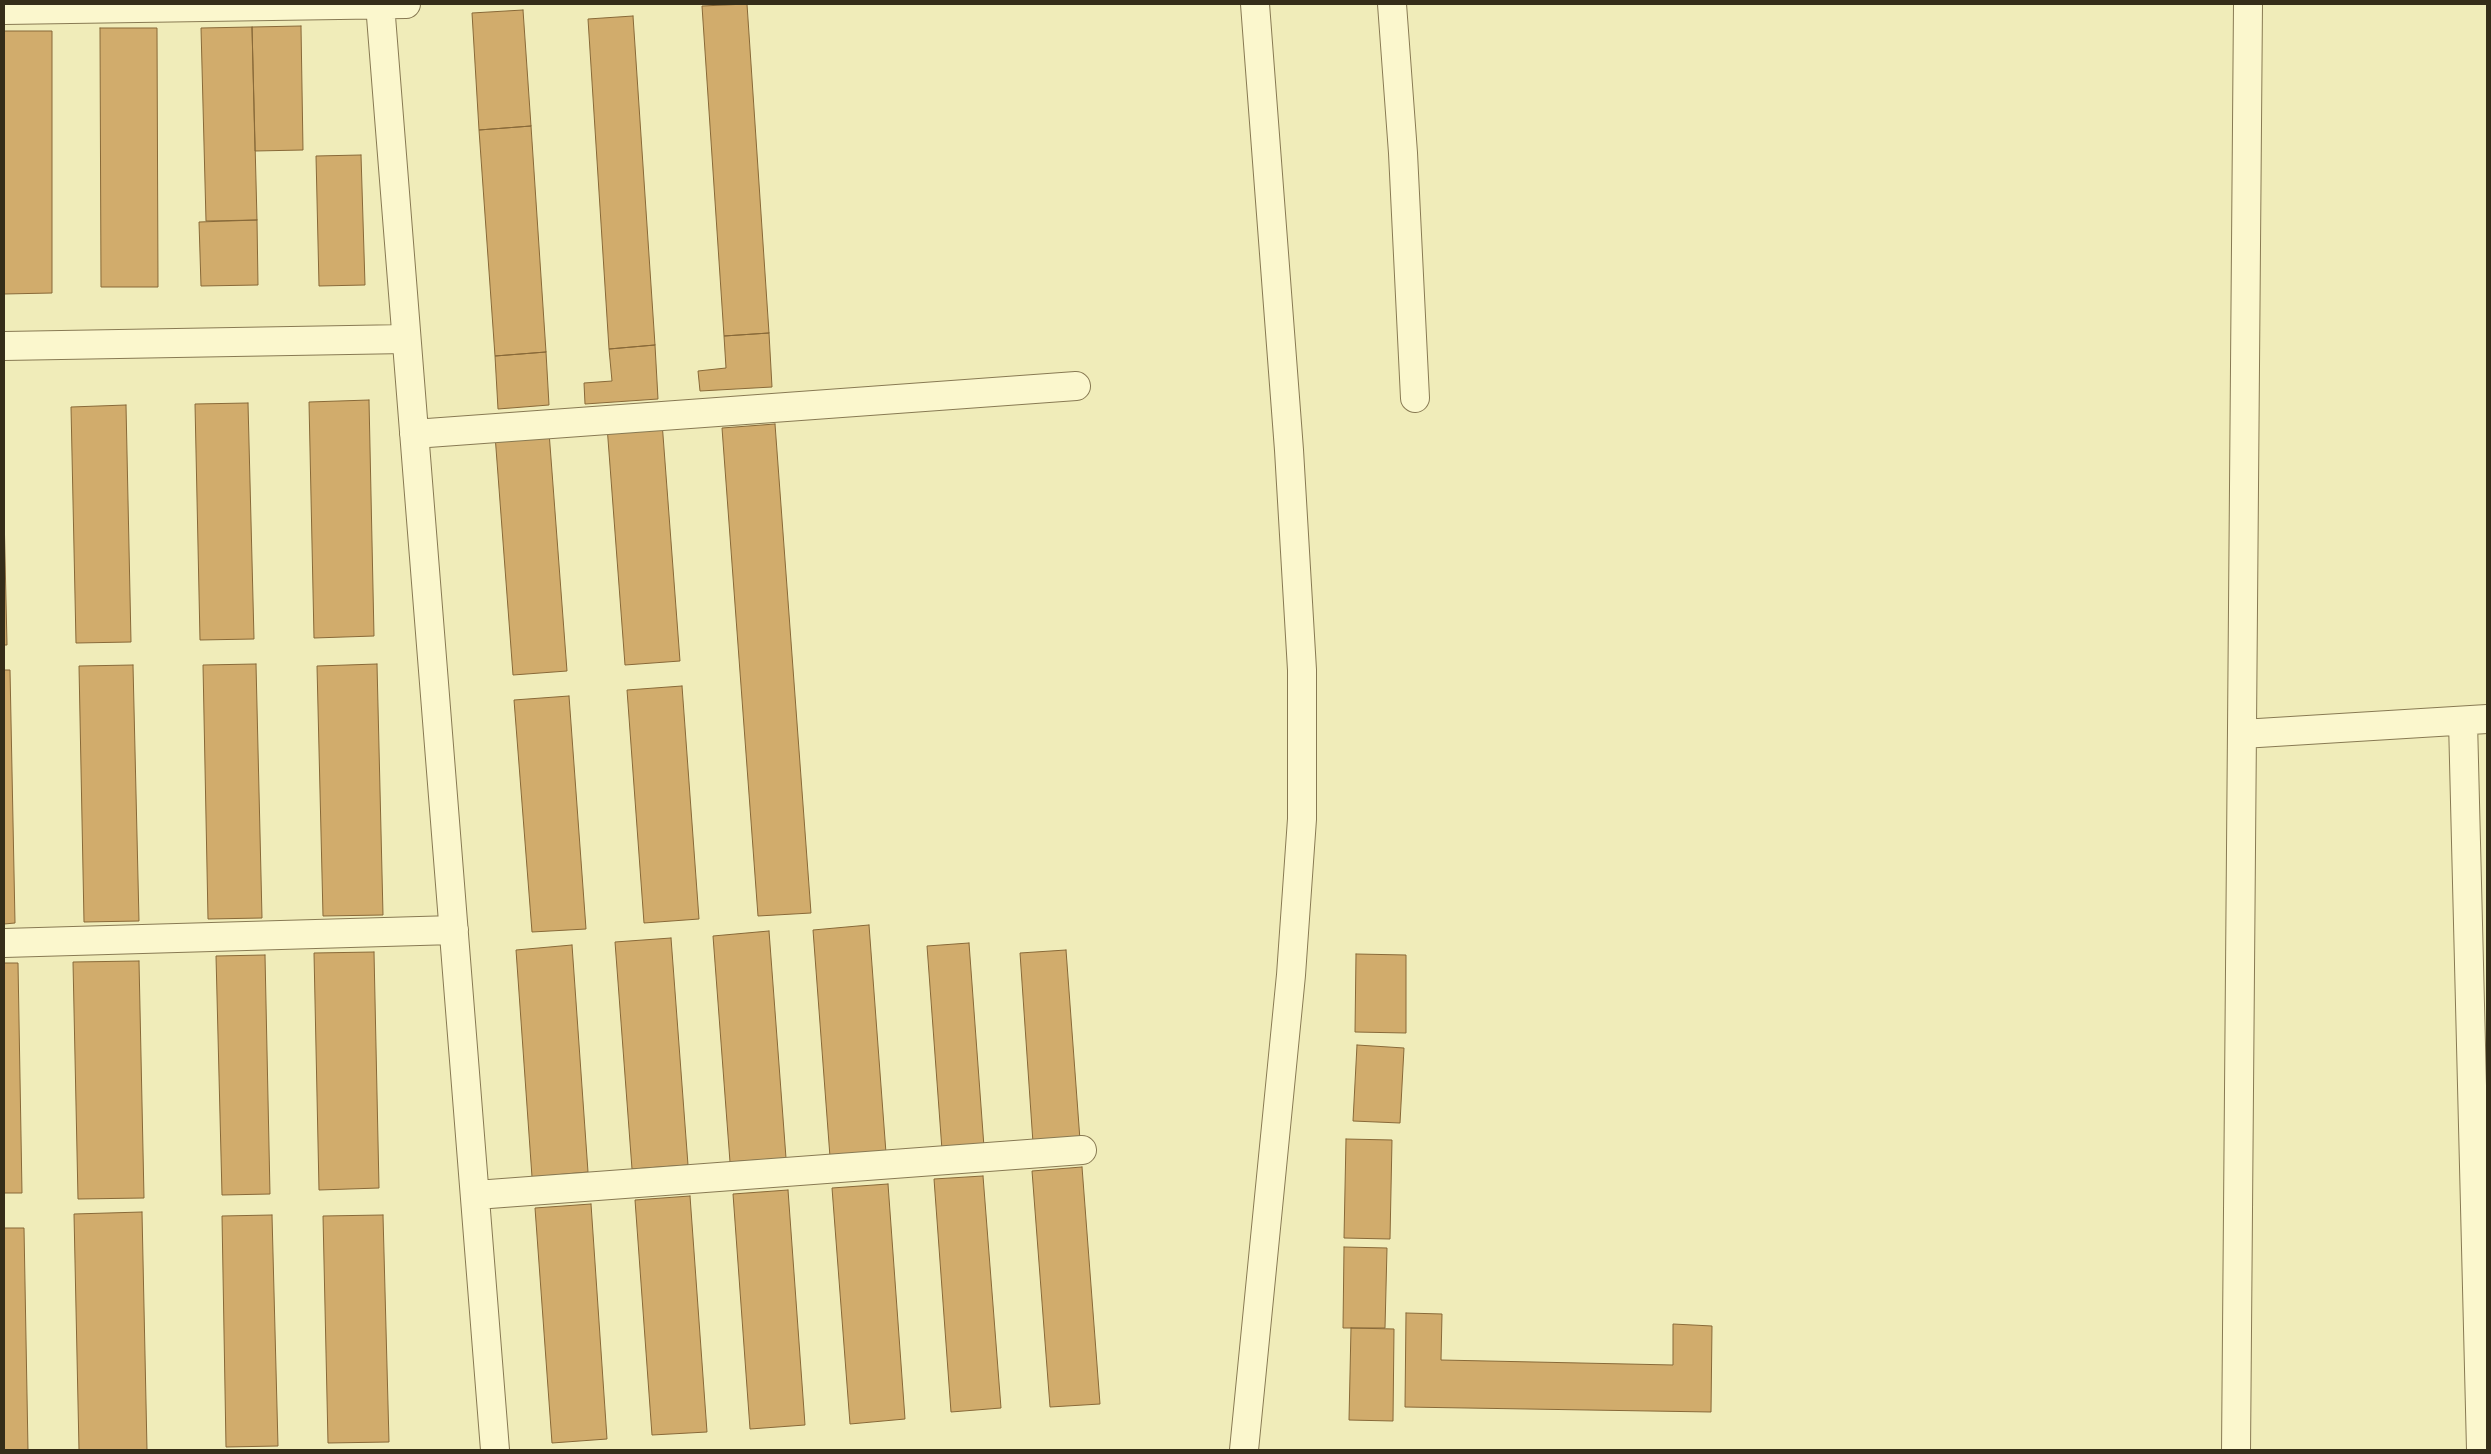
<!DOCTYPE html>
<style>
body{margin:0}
#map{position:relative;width:2491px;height:1454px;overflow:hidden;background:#f0ecb9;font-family:"PT Serif",serif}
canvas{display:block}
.frame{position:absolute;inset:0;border:5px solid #352d19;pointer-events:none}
</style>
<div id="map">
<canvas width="2491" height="1454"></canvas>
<div class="frame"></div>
</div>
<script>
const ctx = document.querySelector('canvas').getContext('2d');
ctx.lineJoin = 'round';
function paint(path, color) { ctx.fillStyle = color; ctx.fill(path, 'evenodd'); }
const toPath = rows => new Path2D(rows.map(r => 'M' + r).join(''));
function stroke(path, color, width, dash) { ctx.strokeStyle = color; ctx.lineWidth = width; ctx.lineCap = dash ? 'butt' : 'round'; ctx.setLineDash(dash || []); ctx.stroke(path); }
const building = toPath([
 [747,4,769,333,724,336,702,6,747,4],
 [523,10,531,126,479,130,472,13,523,10],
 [633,16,655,345,609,349,588,19,633,16],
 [301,26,303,150,255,151,252,27,301,26],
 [252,27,257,220,206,221,201,28,252,27],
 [100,28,157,28,158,287,101,287,100,28],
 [4,31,52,31,52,293,4,294,4,31],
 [531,126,546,352,495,356,479,130,531,126],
 [361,155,365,285,319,286,316,156,361,155],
 [257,220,258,285,201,286,199,222,257,220],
 [769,333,772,387,700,391,698,371,726,368,724,336,769,333],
 [655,345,658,399,585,404,584,383,612,381,609,349,655,345],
 [546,352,549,405,498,409,495,356,546,352],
 [369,400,374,636,314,638,309,402,369,400],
 [248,403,254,639,200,640,195,404,248,403],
 [126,405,131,642,76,643,71,407,126,405],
 [662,422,680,661,625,665,607,426,662,422],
 [775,424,811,913,758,916,722,428,775,424],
 [549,432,567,671,513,675,495,435,549,432],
 [4,512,7,645,4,645,4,512],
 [256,664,262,918,208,919,203,665,256,664],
 [377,664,383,915,323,916,317,666,377,664],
 [133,665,139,921,84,922,79,666,133,665],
 [4,670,10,670,15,923,4,924,4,670],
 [682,686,699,919,644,923,627,690,682,686],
 [569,696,586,929,532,932,514,700,569,696],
 [869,925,886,1153,830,1157,813,930,869,925],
 [769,931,786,1158,730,1162,713,936,769,931],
 [671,938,688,1165,632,1169,615,942,671,938],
 [969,943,984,1147,942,1150,927,946,969,943],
 [572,945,588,1172,532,1177,516,950,572,945],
 [1066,950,1080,1140,1033,1143,1020,953,1066,950],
 [374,952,379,1188,319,1190,314,953,374,952],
 [1356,954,1406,955,1406,1033,1355,1032,1356,954],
 [265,955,270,1194,222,1195,216,956,265,955],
 [139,961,144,1198,78,1199,73,962,139,961],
 [4,963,18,963,22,1193,4,1193,4,963],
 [1357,1045,1404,1048,1400,1123,1353,1121,1357,1045],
 [1346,1139,1392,1140,1390,1239,1344,1238,1346,1139],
 [1082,1167,1100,1404,1050,1407,1032,1171,1082,1167],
 [983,1176,1001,1408,951,1412,934,1179,983,1176],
 [888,1184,905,1419,850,1424,832,1188,888,1184],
 [788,1190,805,1425,750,1429,733,1194,788,1190],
 [690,1196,707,1432,652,1435,635,1200,690,1196],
 [591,1204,607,1439,552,1443,535,1208,591,1204],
 [142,1212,147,1450,79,1450,74,1214,142,1212],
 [272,1215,278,1446,226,1447,222,1216,272,1215],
 [383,1215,389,1442,328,1443,323,1216,383,1215],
 [4,1228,24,1228,28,1450,4,1450,4,1228],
 [1344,1247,1387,1248,1385,1328,1343,1328,1344,1247],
 [1406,1313,1442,1314,1441,1360,1673,1365,1673,1324,1712,1326,1711,1412,1405,1407,1406,1313],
 [1351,1328,1394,1329,1393,1421,1349,1420,1351,1328]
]);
const minor = toPath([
 [380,4,495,1450],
 [1392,4,1403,153,1415,398],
 [4,10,406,4],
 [4,346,406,339],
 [414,434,1076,386],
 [2463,721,2481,1450],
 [2242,734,2487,719],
 [4,943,454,930],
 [476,1195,1082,1150],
 [1244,1450,1291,975,1302,819,1302,670,1289,450,1255,4],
 [2236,1450,2248,4]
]);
paint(building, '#d1ac6c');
stroke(building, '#886938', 1);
stroke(minor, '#887a53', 30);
stroke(minor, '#fbf7cd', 28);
</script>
